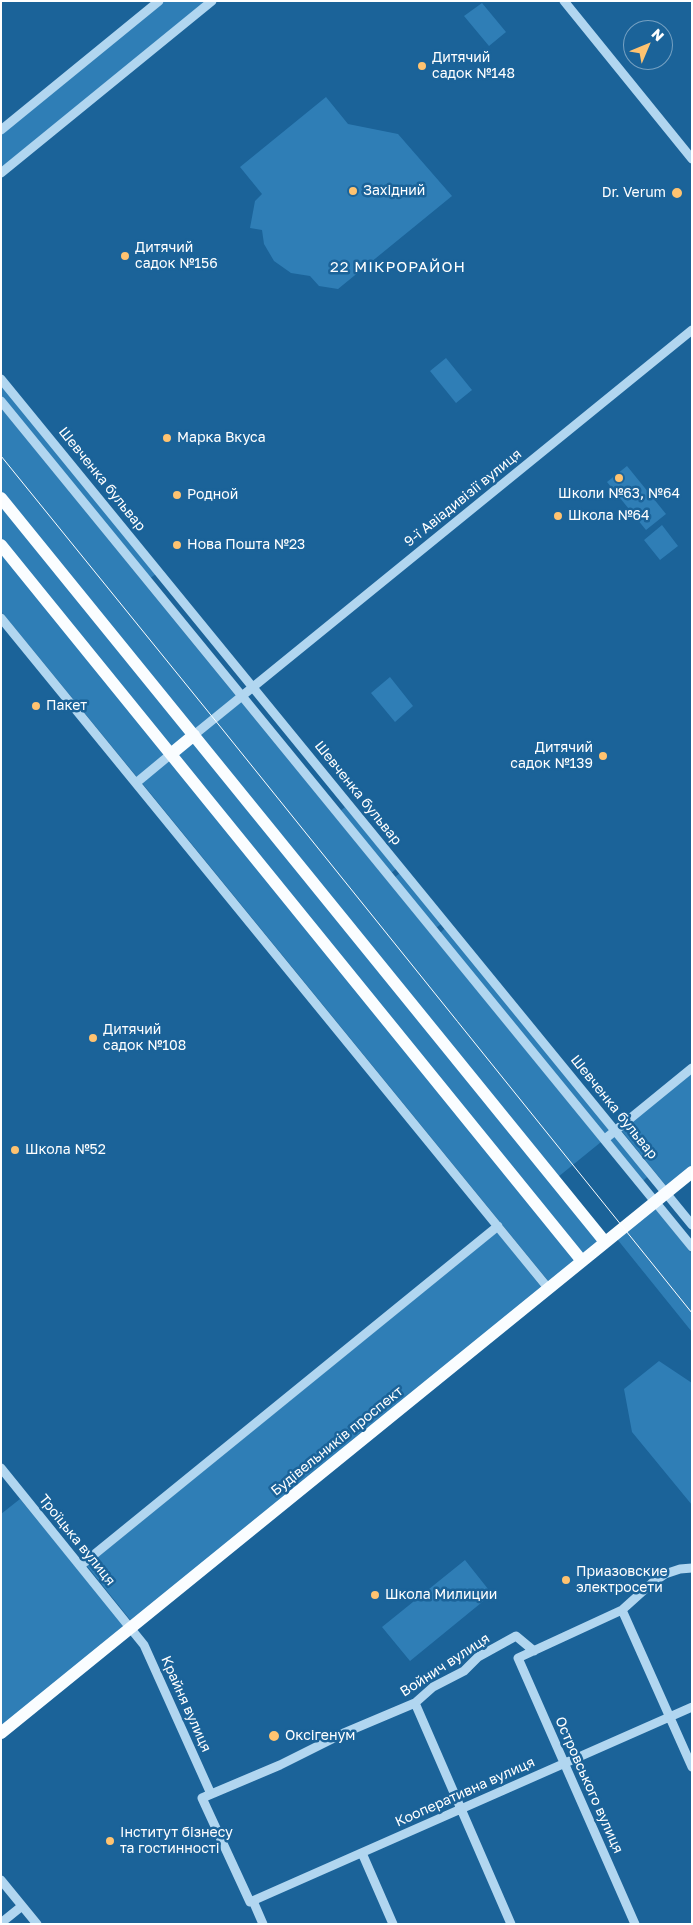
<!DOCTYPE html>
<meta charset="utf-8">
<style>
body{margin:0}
#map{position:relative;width:693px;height:1925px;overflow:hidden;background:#1b6399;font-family:"Golos Text",sans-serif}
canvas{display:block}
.frame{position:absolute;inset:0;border:2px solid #fff;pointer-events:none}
.north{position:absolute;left:623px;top:20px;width:50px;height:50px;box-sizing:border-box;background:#1b6399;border:1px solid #76a1c2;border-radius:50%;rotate:45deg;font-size:14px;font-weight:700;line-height:20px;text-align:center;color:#fff}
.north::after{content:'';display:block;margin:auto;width:18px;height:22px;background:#ffc370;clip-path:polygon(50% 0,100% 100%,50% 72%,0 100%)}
</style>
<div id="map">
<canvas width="693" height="1925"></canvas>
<div class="frame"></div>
<div class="north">N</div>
</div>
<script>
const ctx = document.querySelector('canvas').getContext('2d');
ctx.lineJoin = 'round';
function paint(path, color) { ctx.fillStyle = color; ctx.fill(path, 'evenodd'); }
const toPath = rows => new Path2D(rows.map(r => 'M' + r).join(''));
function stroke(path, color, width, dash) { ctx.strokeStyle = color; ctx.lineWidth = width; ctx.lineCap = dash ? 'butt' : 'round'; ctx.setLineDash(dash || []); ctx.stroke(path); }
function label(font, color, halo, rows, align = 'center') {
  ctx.font = font + ' "Golos Text",sans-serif'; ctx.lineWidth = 5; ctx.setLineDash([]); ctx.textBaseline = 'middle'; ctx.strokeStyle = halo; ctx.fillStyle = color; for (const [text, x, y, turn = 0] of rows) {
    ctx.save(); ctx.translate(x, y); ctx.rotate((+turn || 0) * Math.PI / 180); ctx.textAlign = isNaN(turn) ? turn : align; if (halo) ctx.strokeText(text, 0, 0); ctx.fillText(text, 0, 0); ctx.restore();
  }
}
const green = toPath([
 [165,1,206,1,1,168,1,135],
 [482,3,506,32,489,46,464,16],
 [326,97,348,124,398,134,452,196,338,289,319,286,310,276,291,273,274,261,264,244,262,230,250,228,255,201,262,194,240,167],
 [446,358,472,390,456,403,430,371],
 [1,384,156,574,149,579,1,396],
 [1,408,236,696,195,730,1,491],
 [627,466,666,514,646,530,607,482],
 [1,504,189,735,172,749,1,538],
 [662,525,678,546,660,560,644,540],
 [1,551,165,754,137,777,1,611],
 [390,677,413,706,395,722,371,693],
 [241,702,601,1142,558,1177,200,736],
 [193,741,599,1242,582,1255,177,754],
 [170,760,576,1260,549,1282,142,783],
 [345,807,396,869,390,874,339,812],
 [400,873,441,924,436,928,394,878],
 [445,928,611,1130,605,1135,440,933],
 [692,1073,692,1166,667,1187,621,1130],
 [615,1135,648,1176,643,1181,609,1140],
 [655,1208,692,1254,692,1332,617,1239],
 [497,1232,542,1288,132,1622,87,1566],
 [659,1361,692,1383,692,1505,632,1432,624,1389],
 [20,1499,125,1627,1,1728,1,1514],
 [465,1560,492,1594,410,1661,382,1627]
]);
const minor = toPath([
 [564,1,692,159],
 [1,130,159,1],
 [1,173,212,1],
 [1,379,692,1225],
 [1,401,692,1247],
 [1,618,548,1288],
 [194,735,692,330],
 [136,783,171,754],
 [605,1139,692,1068],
 [1,1468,144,1645,211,1794],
 [80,1566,498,1226],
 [622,1610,692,1767],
 [534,1651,516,1636,478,1657,464,1671,433,1687,415,1703,344,1733,280,1765,202,1798,250,1902,692,1707],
 [415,1703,511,1924],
 [362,1853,393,1924],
 [1,1880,37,1924],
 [253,1901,263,1924],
 [1,1923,22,1906],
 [635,1924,518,1658,622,1610,652,1583,665,1574,680,1569,692,1568]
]);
const major = toPath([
 [1,498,605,1242],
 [1,545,582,1261],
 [171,754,194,735],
 [1,1733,692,1172]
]);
const tram = toPath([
 [1,456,223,730,692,1313]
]);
const markers = [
 [422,66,5,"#ffc370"],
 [353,191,5,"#ffc370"],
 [677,193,6,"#ffc370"],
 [125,256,5,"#ffc370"],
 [167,438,5,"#ffc370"],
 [619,478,5,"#ffc370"],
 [177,495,5,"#ffc370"],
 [558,516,5,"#ffc370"],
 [177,545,5,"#ffc370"],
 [36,706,5,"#ffc370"],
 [603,756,5,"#ffc370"],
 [93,1038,5,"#ffc370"],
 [15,1150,5,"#ffc370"],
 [566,1580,5,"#ffc370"],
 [375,1595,5,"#ffc370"],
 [274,1736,6,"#ffc370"],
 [110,1841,5,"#ffc370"]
];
const poiNames = [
 ["Дитячий",432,58],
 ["садок №148",432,74],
 ["Західний",363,191],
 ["Dr. Verum",666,193,"right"],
 ["Дитячий",135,248],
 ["садок №156",135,264],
 ["Марка Вкуса",177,438],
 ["Школи №63, №64",619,494,"center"],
 ["Родной",187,495],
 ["Школа №64",568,516],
 ["Нова Пошта №23",187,545],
 ["Пакет",46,706],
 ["Дитячий",593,748,"right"],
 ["садок №139",593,764,"right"],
 ["Дитячий",103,1030],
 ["садок №108",103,1046],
 ["Школа №52",25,1150],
 ["Приазовские",576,1572],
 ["электросети",576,1588],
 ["Школа Милиции",385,1595],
 ["Оксігенум",285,1736],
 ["Інститут бізнесу",120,1833],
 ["та гостинності",120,1849]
];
const streetNames = [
 ["Шевченка бульвар",102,479,51],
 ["9-ї Авіадивізії вулиця",463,498,-39],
 ["Шевченка бульвар",358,793,51],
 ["Шевченка бульвар",614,1107,51],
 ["Будівельників проспект",337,1441,-39],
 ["Троїцька вулиця",77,1540,51],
 ["Войнич вулиця",445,1665,-33],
 ["Крайня вулиця",186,1704,66],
 ["Островського вулиця",589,1785,66],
 ["Кооперативна вулиця",465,1792,-24]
];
const neighbourhoodNames = [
 ["22 МІКРОРАЙОН",398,267]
];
paint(green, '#2f7eb6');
stroke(minor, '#b1d6f0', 9);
stroke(major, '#fafdff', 12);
stroke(tram, '#fff', 1);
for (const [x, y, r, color] of markers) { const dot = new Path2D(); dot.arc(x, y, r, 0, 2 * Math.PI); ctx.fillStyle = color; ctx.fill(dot); stroke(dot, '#1b6399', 2); }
label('14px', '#fff', '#1b6399', poiNames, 'left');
label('14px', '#fff', '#1b6399', streetNames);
ctx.letterSpacing = '1px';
label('15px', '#fff', '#1b6399', neighbourhoodNames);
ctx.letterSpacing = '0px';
</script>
